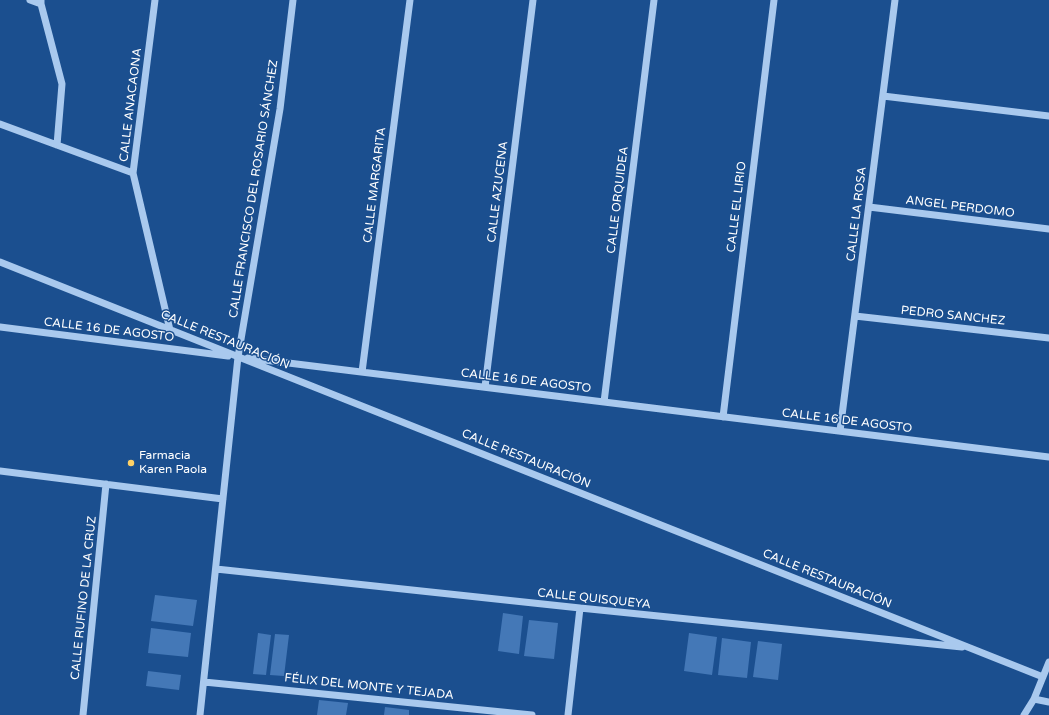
<!DOCTYPE html>
<meta charset="utf-8">
<style>
body{margin:0}
canvas{display:block;background:#1b4f8f}
</style>
<canvas width="1049" height="715"></canvas>
<script>
const ctx = document.querySelector('canvas').getContext('2d');
ctx.lineJoin = 'round';
function paint(path, color) { ctx.fillStyle = color; ctx.fill(path, 'evenodd'); }
const toPath = rows => new Path2D(rows.map(r => 'M' + r).join(''));
function stroke(path, color, width, dash) { ctx.strokeStyle = color; ctx.lineWidth = width; ctx.lineCap = dash ? 'butt' : 'round'; ctx.setLineDash(dash || []); ctx.stroke(path); }
function label(font, color, halo, rows, align = 'center') {
  ctx.font = font + ' "Varela Round",sans-serif'; ctx.lineWidth = 3; ctx.setLineDash([]); ctx.textBaseline = 'middle'; ctx.strokeStyle = halo; ctx.fillStyle = color; for (const [text, x, y, turn = 0] of rows) {
    ctx.save(); ctx.translate(x, y); ctx.rotate((+turn || 0) * Math.PI / 180); ctx.textAlign = isNaN(turn) ? turn : align; if (halo) ctx.strokeText(text, 0, 0); ctx.fillText(text, 0, 0); ctx.restore();
  }
}
const building = toPath([
 [155,595,197,600,193,626,151,621],
 [503,613,523,616,519,654,498,651],
 [529,620,558,623,554,659,524,656],
 [151,628,191,633,188,657,148,653],
 [258,633,271,635,266,675,253,674],
 [689,633,717,637,712,675,684,671],
 [275,634,289,635,284,676,270,675],
 [722,638,751,642,747,678,718,675],
 [758,641,782,644,778,680,753,677],
 [148,671,181,675,179,690,146,686],
 [319,700,348,703,346,715,317,715],
 [385,707,409,710,409,715,384,715]
]);
const minor = toPath([
 [30,0,41,4],
 [41,0,41,4,62,84,57,145],
 [155,0,133,173,170,330],
 [883,96,1049,116],
 [0,124,133,173],
 [869,207,1049,229],
 [0,262,1043,677],
 [855,316,1049,338],
 [0,327,228,356],
 [248,358,1049,457],
 [362,372,410,0],
 [485,387,533,0],
 [604,402,654,0],
 [723,417,774,0],
 [840,431,895,0],
 [0,471,223,499],
 [216,569,580,608,962,647],
 [204,682,532,715],
 [1034,699,1049,702],
 [83,715,106,484],
 [200,715,238,357,280,109,293,0],
 [568,715,580,608],
 [1024,715,1034,699,1049,662]
]);
const markers = [
 [131,463,4,"#ffd166"]
];
const streetNames = [
 ["CALLE ANACAONA",131,105,-83],
 ["CALLE MARGARITA",375,185,-83],
 ["CALLE FRANCISCO DEL ROSARIO SÁNCHEZ",254,189,-81],
 ["CALLE AZUCENA",498,192,-83],
 ["CALLE ORQUIDEA",618,200,-83],
 ["CALLE EL LIRIO",737,207,-83],
 ["ANGEL PERDOMO",960,207,7],
 ["CALLE LA ROSA",857,214,-83],
 ["PEDRO SANCHEZ",953,316,6],
 ["CALLE 16 DE AGOSTO",109,330,7],
 ["CALLE RESTAURACIÓN",225,340,22],
 ["CALLE 16 DE AGOSTO",526,381,7],
 ["CALLE 16 DE AGOSTO",847,421,7],
 ["CALLE RESTAURACIÓN",526,459,22],
 ["CALLE RESTAURACIÓN",827,579,22],
 ["CALLE RUFINO DE LA CRUZ",84,598,-84],
 ["CALLE QUISQUEYA",594,599,6],
 ["FÉLIX DEL MONTE Y TEJADA",369,687,6]
];
const poiNames = [
 ["Farmacia",139,456],
 ["Karen Paola",139,470]
];
paint(building, '#4478b7');
stroke(minor, '#a9c9ee', 7);
for (const [x, y, r, color] of markers) { const dot = new Path2D(); dot.arc(x, y, r, 0, 2 * Math.PI); ctx.fillStyle = color; ctx.fill(dot); stroke(dot, '#1b4f8f', 1.5); }
label('12px', '#fff', '#1b4f8f', streetNames);
label('12px', '#fff', '#1b4f8f', poiNames, 'left');
</script>
